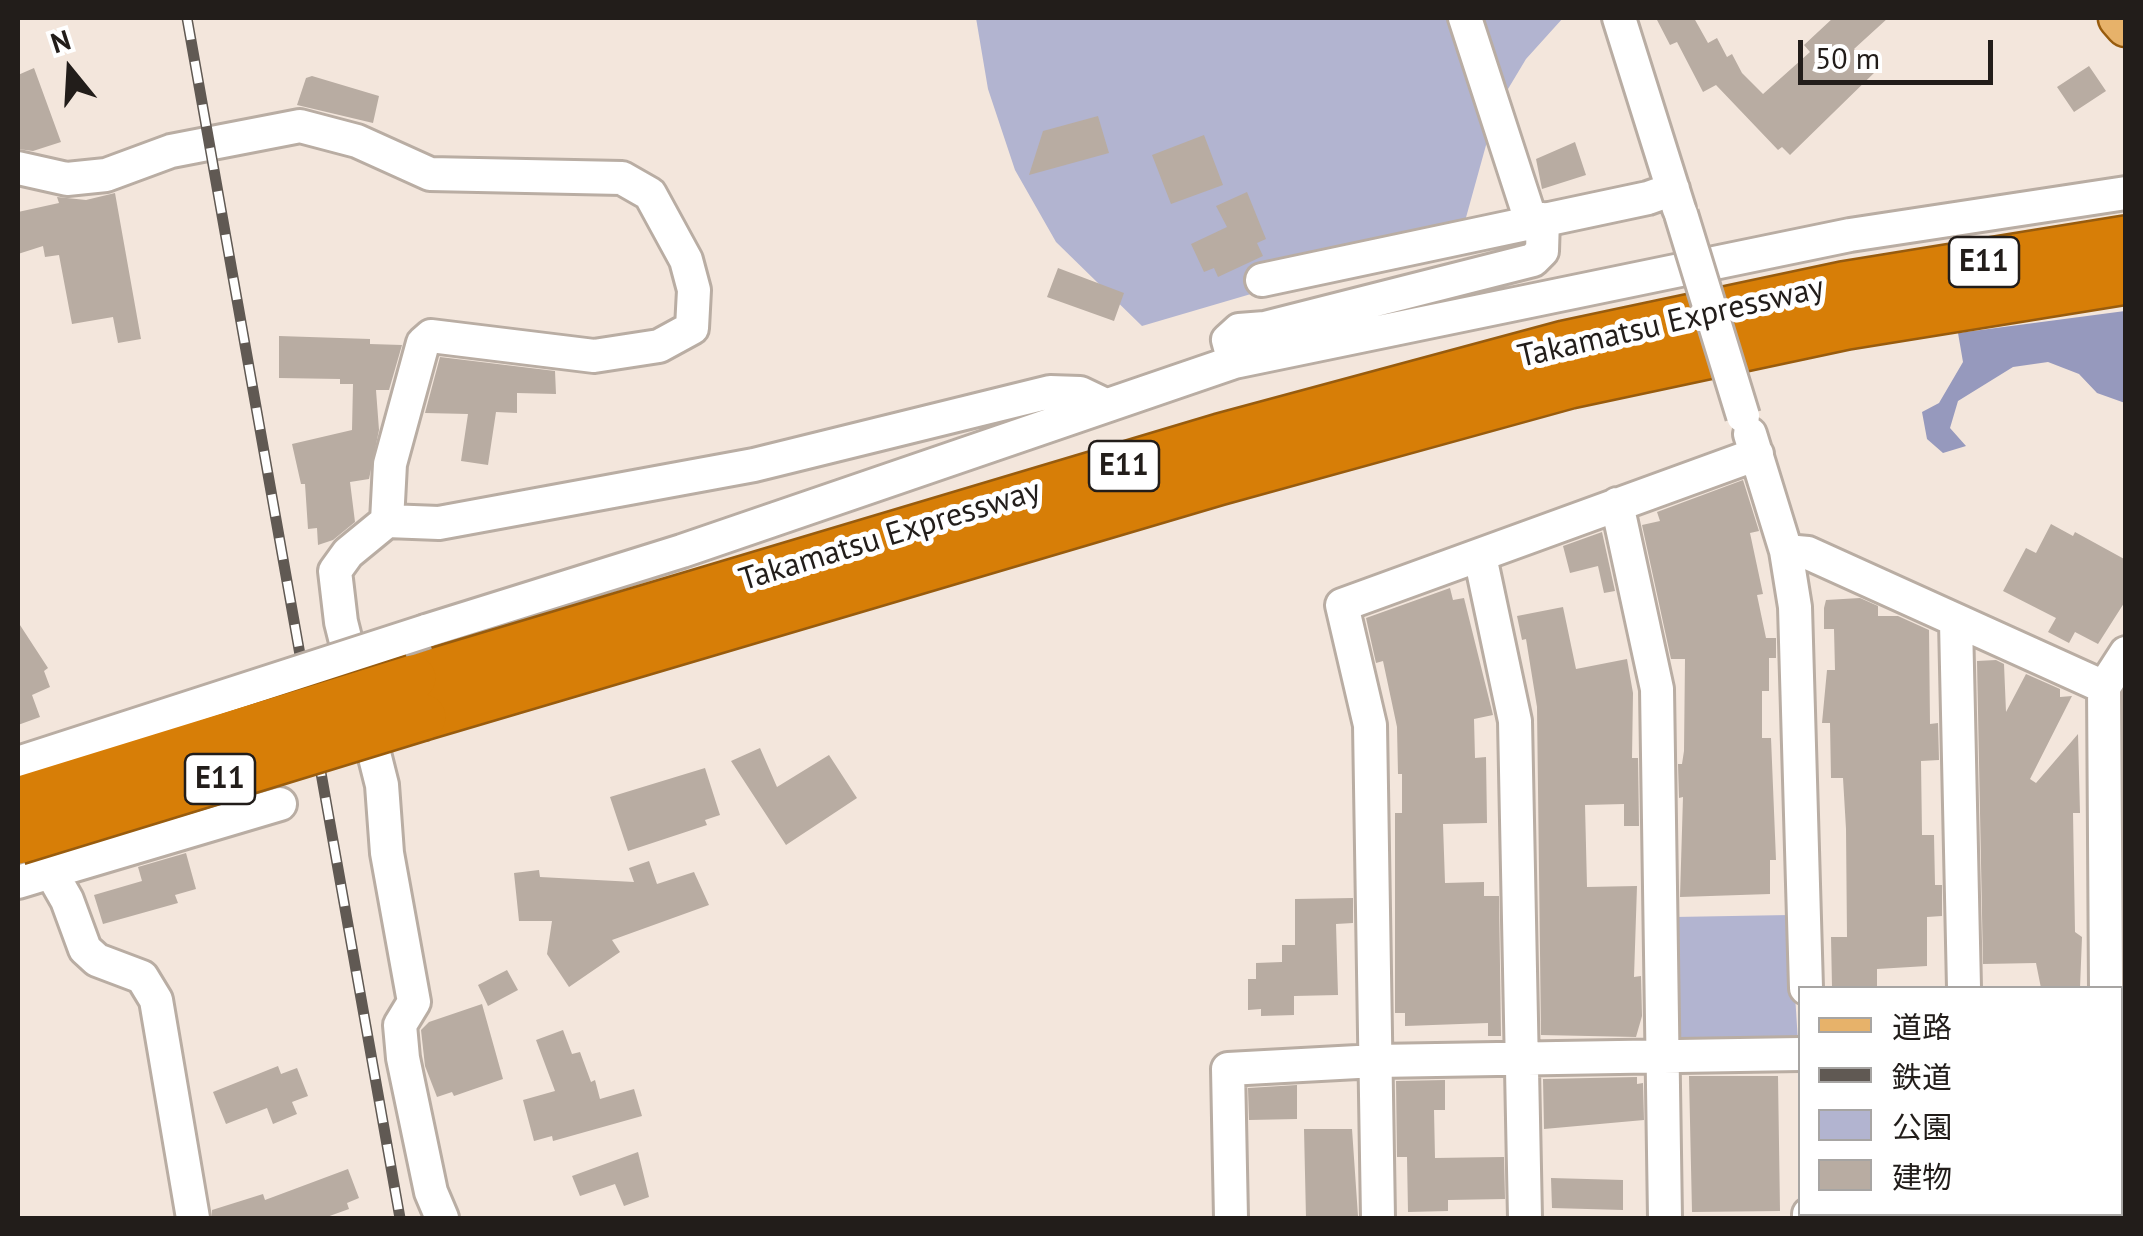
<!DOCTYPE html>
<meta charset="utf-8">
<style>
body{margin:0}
#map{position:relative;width:2143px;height:1236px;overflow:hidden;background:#f3e6dc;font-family:"PT Sans","Noto Sans JP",sans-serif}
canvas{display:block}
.frame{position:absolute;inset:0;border:20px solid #221d1a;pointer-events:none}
.legend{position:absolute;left:1798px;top:986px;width:325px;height:230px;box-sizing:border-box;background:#fff;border:2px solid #a7a5a3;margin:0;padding:12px 18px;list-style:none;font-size:30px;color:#221d1a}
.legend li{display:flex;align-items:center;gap:20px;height:50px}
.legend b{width:50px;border:2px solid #a7a5a3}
.north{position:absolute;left:20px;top:20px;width:100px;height:100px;-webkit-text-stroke:8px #fff;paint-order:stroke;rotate:342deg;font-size:28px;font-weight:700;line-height:40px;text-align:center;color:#221d1a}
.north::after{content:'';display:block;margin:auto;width:35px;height:45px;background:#221d1a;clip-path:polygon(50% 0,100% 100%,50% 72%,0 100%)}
.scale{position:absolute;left:1798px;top:40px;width:195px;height:45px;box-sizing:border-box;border:5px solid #221d1a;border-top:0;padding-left:12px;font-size:30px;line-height:35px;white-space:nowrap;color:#221d1a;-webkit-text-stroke:8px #fff;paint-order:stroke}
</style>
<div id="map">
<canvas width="2143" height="1236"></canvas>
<div class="frame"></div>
<ul class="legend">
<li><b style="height:12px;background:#e7b26a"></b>道路</li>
<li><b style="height:12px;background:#605953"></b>鉄道</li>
<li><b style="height:28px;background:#b2b4d0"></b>公園</li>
<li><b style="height:28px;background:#b8aca2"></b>建物</li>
</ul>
<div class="north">N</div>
<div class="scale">50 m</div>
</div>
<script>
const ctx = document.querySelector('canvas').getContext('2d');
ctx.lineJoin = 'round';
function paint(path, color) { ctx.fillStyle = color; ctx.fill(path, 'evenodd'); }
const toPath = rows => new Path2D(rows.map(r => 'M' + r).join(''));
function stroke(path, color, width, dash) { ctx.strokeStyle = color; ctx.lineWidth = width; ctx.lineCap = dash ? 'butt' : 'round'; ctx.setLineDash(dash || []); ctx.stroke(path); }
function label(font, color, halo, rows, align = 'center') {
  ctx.font = font + ' "PT Sans",sans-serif'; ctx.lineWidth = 10; ctx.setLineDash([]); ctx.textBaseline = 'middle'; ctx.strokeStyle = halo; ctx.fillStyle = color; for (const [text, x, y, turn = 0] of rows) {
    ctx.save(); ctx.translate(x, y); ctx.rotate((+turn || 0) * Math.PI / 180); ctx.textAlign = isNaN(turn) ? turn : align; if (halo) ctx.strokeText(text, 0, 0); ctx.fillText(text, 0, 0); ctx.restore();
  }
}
const green = toPath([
 [976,18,1563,18,1526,59,1496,109,1462,232,1142,326,1056,242,1015,170,988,89],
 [1790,915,1798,1042,1676,1043,1674,917]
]);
const water = toPath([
 [2125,311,2125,403,2097,393,2079,374,2048,362,2013,367,1958,401,1950,428,1966,446,1943,453,1927,439,1922,412,1939,403,1963,362,1958,333]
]);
const building = toPath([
 [1656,18,1694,18,1708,43,1717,38,1727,57,1732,54,1742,73,1763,94,1810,52,1804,45,1833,18,1888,18,1854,49,1875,72,1790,155,1782,147,1778,150,1716,85,1703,92,1677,42,1670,45],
 [2089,66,2106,91,2074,112,2057,87],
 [34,68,61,142,33,151,18,149,18,75],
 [312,76,379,96,373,123,297,105,306,78],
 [1098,116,1109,153,1029,175,1043,131],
 [1204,135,1223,185,1171,204,1152,155],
 [1575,142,1586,175,1542,189,1536,159],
 [1247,192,1266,239,1257,243,1263,256,1218,277,1214,268,1204,272,1191,244,1227,227,1216,206],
 [115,193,141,339,118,343,113,317,72,324,59,255,45,257,43,246,18,254,18,212,59,203,57,197,86,200],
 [1058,268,1124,293,1114,321,1047,297],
 [279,336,370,339,370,344,402,345,389,390,376,390,379,430,369,479,350,482,355,522,333,540,318,545,317,528,308,529,305,484,301,484,292,444,352,430,353,384,340,384,340,379,279,378],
 [440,357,555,371,556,394,517,393,517,413,496,412,488,465,461,461,468,414,425,413],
 [1743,480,1759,531,1750,533,1763,594,1757,595,1766,638,1776,638,1776,658,1769,658,1769,691,1762,691,1762,738,1771,738,1776,860,1770,860,1770,894,1680,897,1683,797,1679,798,1678,764,1682,764,1684,751,1685,659,1671,659,1642,525,1660,521,1657,512],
 [2051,524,2073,536,2075,532,2126,560,2126,600,2098,644,2075,632,2069,643,2048,632,2056,618,2003,591,2026,548,2036,553],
 [1602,532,1615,591,1604,593,1598,566,1570,573,1563,546],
 [1450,588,1453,600,1464,598,1493,715,1474,719,1475,758,1486,757,1487,823,1443,824,1445,883,1484,882,1484,896,1499,896,1501,1036,1488,1036,1488,1023,1405,1026,1405,1013,1395,1013,1395,813,1402,813,1402,774,1398,774,1397,727,1383,661,1376,663,1366,618],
 [1860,598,1878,606,1878,616,1898,616,1929,630,1930,724,1938,723,1939,760,1921,761,1922,835,1934,835,1935,885,1942,885,1942,916,1927,917,1927,966,1877,969,1877,986,1832,987,1831,937,1847,937,1846,829,1843,778,1831,778,1830,723,1822,723,1827,670,1835,670,1834,629,1824,629,1824,608,1826,600],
 [1563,607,1576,669,1627,659,1633,693,1632,758,1638,758,1639,826,1624,826,1624,804,1585,805,1587,887,1637,886,1634,977,1641,976,1642,1016,1636,1037,1541,1035,1537,707,1526,639,1522,640,1517,616],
 [18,622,48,668,44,671,50,687,32,695,40,717,18,725],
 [1996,660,2004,664,2006,712,2026,674,2060,689,2060,697,2072,696,2030,779,2036,783,2078,734,2080,813,2073,813,2075,932,2082,937,2080,988,2041,988,2036,963,1983,964,1977,661],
 [760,748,777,787,829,755,857,798,786,845,731,761],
 [705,768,720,815,705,820,707,825,628,851,610,797],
 [186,853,196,889,175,895,178,903,103,924,94,895,142,881,138,867],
 [649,861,657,884,694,872,709,905,612,940,620,952,569,987,547,954,552,921,519,921,514,873,539,870,540,877,634,882,629,868],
 [1353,898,1353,923,1336,924,1338,995,1294,996,1294,1015,1261,1016,1261,1009,1248,1010,1248,979,1256,979,1256,963,1282,962,1282,945,1295,945,1295,899],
 [507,970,518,990,488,1006,478,985],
 [482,1004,503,1079,454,1096,452,1092,437,1097,425,1066,421,1030,429,1022],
 [563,1030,572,1054,580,1052,591,1082,595,1080,600,1099,634,1089,642,1116,553,1141,552,1136,534,1141,523,1100,555,1091,536,1040],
 [278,1066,281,1074,297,1068,308,1096,292,1102,297,1114,273,1124,267,1108,226,1124,213,1092],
 [1689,1076,1778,1076,1780,1211,1692,1212],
 [1637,1077,1637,1084,1643,1083,1644,1120,1544,1129,1543,1079],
 [1445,1080,1445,1110,1434,1110,1435,1158,1504,1157,1505,1199,1448,1200,1448,1211,1408,1212,1407,1157,1397,1157,1396,1081],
 [1297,1085,1297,1119,1249,1120,1248,1088],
 [1304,1129,1352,1129,1358,1216,1306,1218],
 [638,1152,649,1197,624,1206,615,1184,580,1196,572,1176],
 [348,1169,359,1198,347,1203,349,1209,324,1218,212,1218,212,1210,263,1194,265,1200],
 [1551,1178,1623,1180,1623,1210,1552,1208]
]);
const minor = toPath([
 [1465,18,1531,221],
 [1619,18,1679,209],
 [18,168,67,179,106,175,171,151,300,126,357,141,430,174,622,178,650,194,686,260,694,290,692,328,659,346,594,356,431,336,423,343,390,464,387,521],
 [1262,280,1648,198,1673,189],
 [1234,362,1228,340,1239,330,1265,328,1533,260,1542,251,1543,219],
 [1750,434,1786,551,1795,607,1806,988],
 [1617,504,1657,689,1665,1218],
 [1786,551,1808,553,2104,687],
 [1480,556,1515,721,1525,1218],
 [1956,622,1964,988],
 [426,631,682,551,1234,362,1850,235,2126,193],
 [51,872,280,804],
 [18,882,51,872,67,900,85,949,97,960,142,977,156,1000,193,1218],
 [2106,988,2104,687,2126,653],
 [2120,1099,2126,1098],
 [1809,1214,1809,1218],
 [1967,1214,1967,1218],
 [2114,1214,2114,1218],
 [442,1218,431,1192,403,1058,400,1025,414,1002,387,853,382,785,341,622,335,571,348,553,387,521,439,523,754,465,1050,392,1080,393,1103,404],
 [1231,1218,1228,1069,1376,1061,1800,1054],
 [1378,1218,1370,725,1342,605,1757,454]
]);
const major = toPath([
 [2119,18,2126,26]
]);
const highway = toPath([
 [413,678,1220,437,1565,344,1843,285,2126,239],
 [423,717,1218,482,1570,385,1847,326,2126,281]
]);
const rail = toPath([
 [187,18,400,1218]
]);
const minorBridge = toPath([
 [1681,214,1743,416],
 [18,763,426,631]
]);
const highwayBridge = toPath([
 [18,800,413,678],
 [18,841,423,717]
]);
const shields = [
 [1984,262,70],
 [1124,466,70],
 [220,779,70]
];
const shieldNames = [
 ["E11",1984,262],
 ["E11",1124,466],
 ["E11",220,779]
];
const streetNames = [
 ["Takamatsu Expressway",1671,323,-13],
 ["Takamatsu Expressway",890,536,-17]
];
paint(green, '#b2b4d0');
paint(water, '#9699bd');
paint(building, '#b8aca2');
stroke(minor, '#b9ada3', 38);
stroke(major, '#985c0e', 45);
stroke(highway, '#985c0e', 50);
stroke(minor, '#fff', 32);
stroke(major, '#e7b26a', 40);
stroke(highway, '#d77e07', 45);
stroke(rail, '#605953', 11);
stroke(rail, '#fff', 8, [22]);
stroke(minorBridge, '#b9ada3', 38, []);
stroke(highwayBridge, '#985c0e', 50, []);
stroke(minorBridge, '#fff', 32);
stroke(highwayBridge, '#d77e07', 45);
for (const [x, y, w] of shields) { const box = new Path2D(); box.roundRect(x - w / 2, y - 25, w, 50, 8); ctx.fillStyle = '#fff'; ctx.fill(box); stroke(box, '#221d1a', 2.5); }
label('bold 30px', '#221d1a', null, shieldNames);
label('32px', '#221d1a', '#fff', streetNames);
</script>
